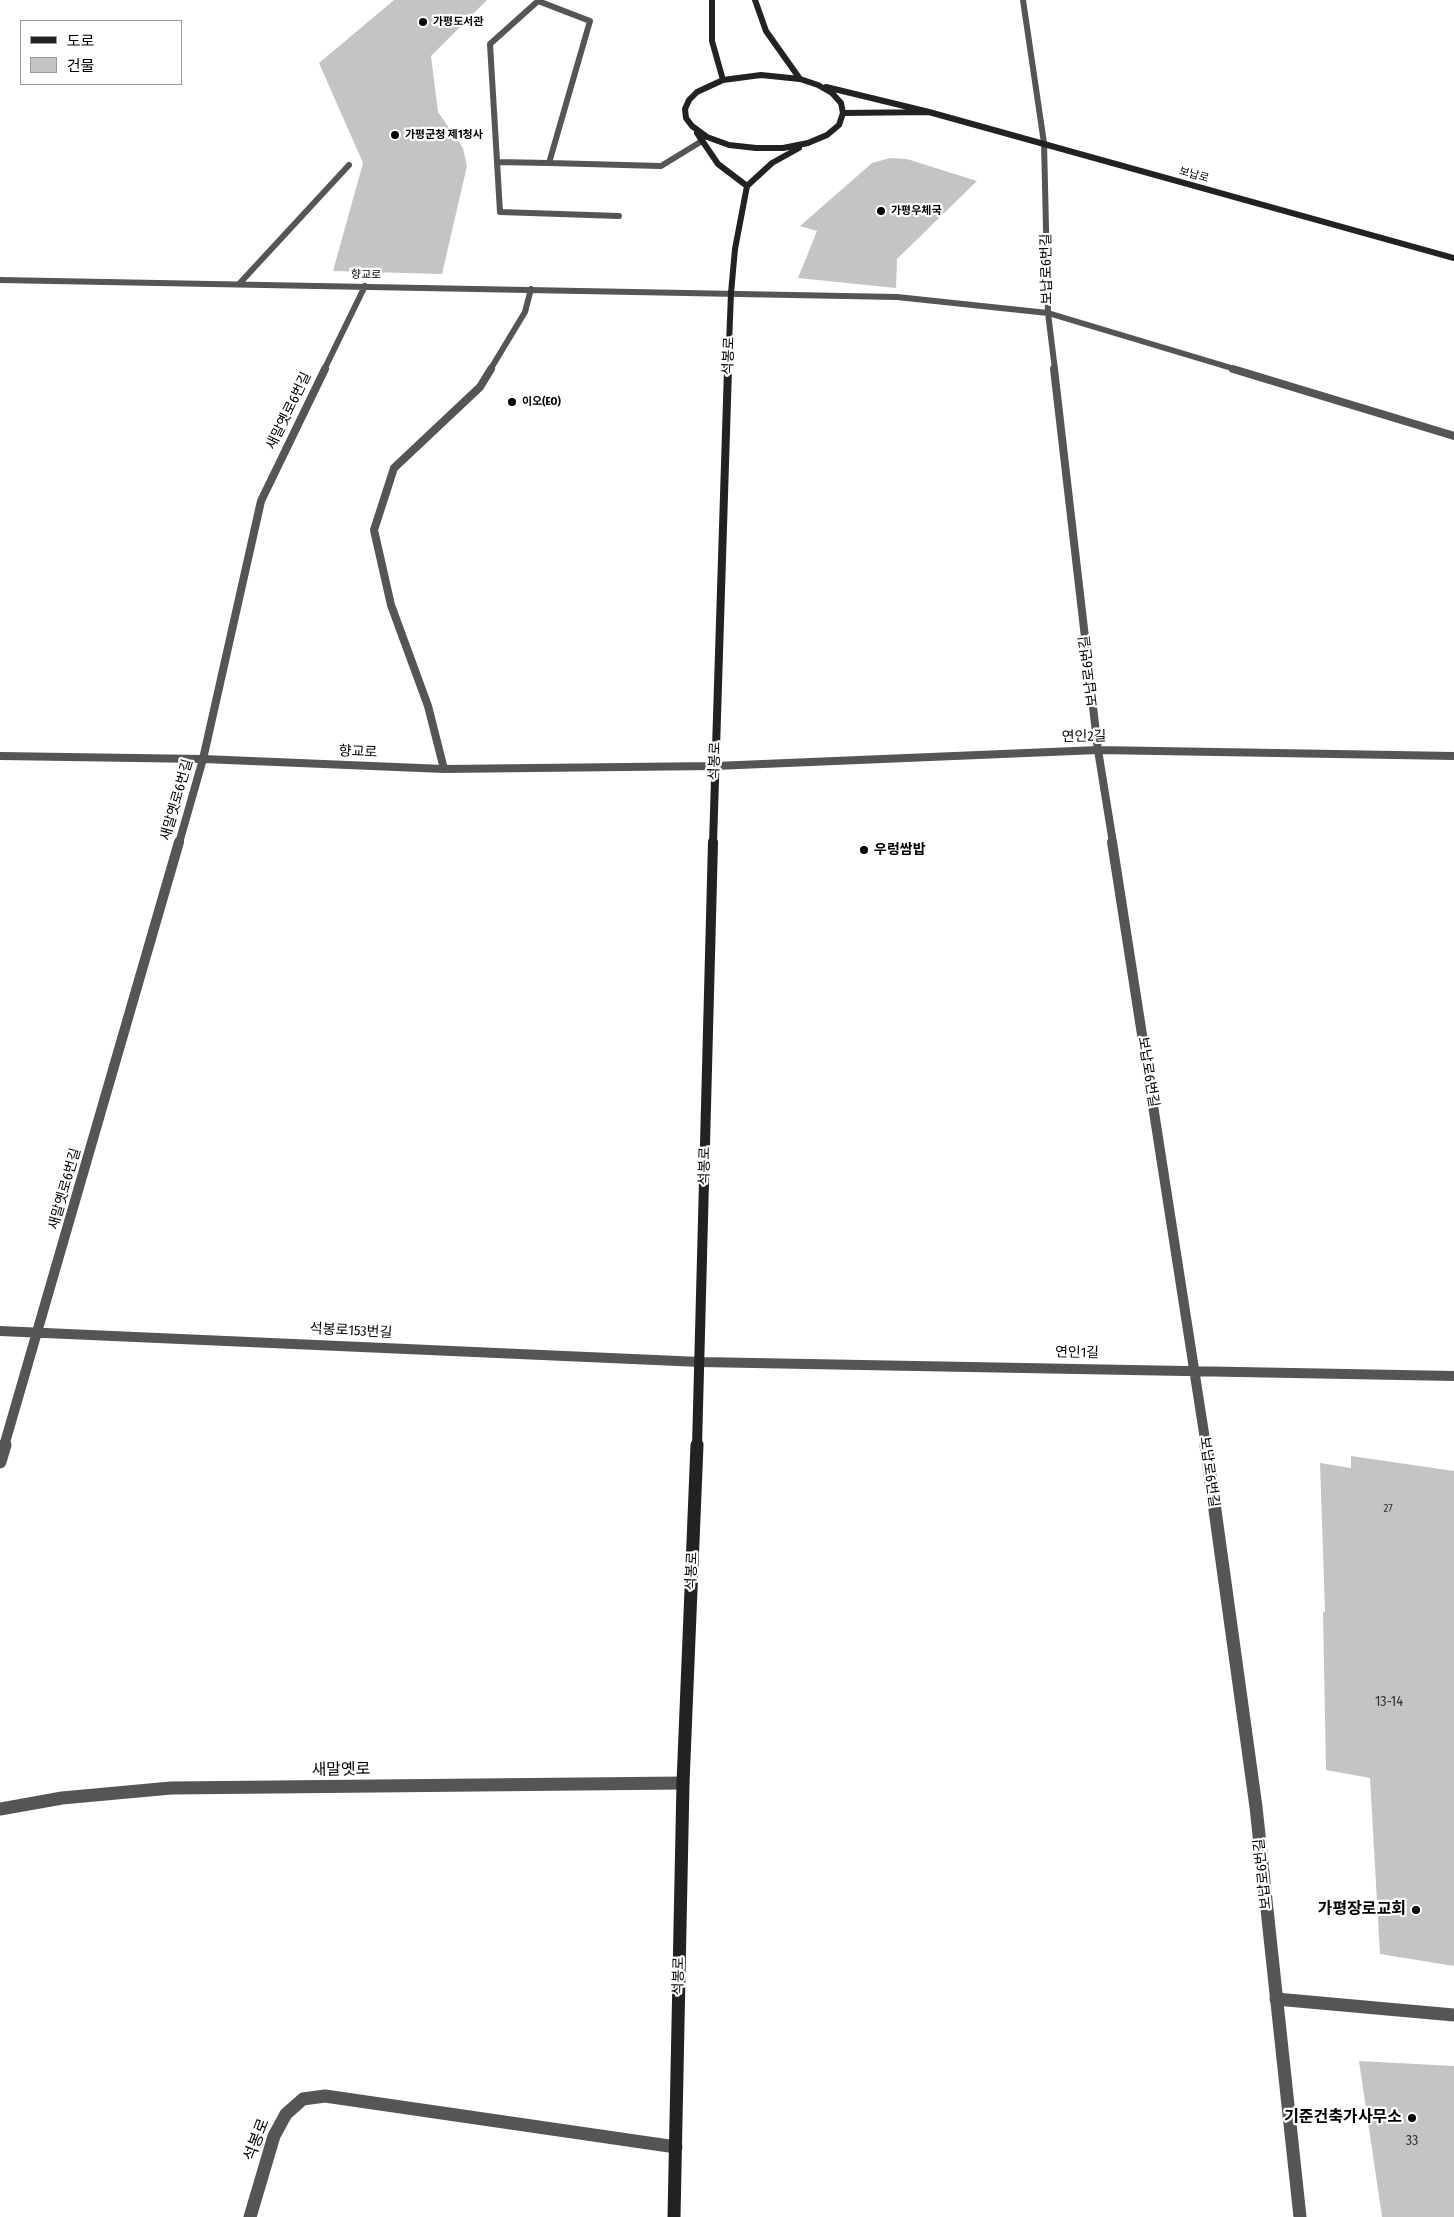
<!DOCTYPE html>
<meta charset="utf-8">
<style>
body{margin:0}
#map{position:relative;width:1454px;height:2217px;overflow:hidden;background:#fff;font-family:"Fira Sans Condensed","Noto Sans KR",sans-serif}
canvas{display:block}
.legend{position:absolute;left:20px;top:20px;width:162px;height:65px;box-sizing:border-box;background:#fff;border:1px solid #999;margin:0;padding:6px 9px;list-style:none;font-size:15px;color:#000}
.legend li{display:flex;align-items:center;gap:10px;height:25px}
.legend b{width:25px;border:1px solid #999}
</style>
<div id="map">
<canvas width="1454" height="2217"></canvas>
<ul class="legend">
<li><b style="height:6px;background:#222"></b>도로</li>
<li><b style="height:14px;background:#c4c4c4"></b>건물</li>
</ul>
</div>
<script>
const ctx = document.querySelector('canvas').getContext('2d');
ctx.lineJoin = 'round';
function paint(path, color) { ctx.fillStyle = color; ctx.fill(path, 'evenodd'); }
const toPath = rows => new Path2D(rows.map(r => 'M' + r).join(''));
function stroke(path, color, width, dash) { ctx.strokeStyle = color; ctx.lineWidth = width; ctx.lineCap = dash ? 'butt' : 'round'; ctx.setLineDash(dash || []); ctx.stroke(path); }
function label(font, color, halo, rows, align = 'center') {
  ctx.font = font + ' "Fira Sans Condensed","Noto Sans KR",sans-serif'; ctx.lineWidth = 4.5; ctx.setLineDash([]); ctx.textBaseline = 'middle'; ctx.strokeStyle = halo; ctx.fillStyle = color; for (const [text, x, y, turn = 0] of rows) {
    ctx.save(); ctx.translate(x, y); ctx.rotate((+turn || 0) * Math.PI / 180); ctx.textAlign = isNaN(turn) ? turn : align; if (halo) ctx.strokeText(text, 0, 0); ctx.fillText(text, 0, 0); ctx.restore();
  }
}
const building = toPath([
 [394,0,487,0,431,56,438,112,463,148,467,166,442,274,333,271,363,163,319,63],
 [890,158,907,159,977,181,897,259,896,288,798,278,817,231,800,226,872,163],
 [1351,1456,1454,1471,1454,1966,1380,1954,1370,1778,1326,1770,1323,1612,1325,1612,1320,1463,1351,1468],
 [1359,2061,1454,2066,1454,2217,1382,2217]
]);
const serviceFar2 = toPath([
 [497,162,549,163],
 [619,216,500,212,490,44,538,1,590,21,549,163,661,166,702,141],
 [490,370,525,312,531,289]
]);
const serviceFar1 = toPath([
 [444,769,428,706,391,605,374,530,394,468,480,387,491,369]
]);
const service = toPath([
 [1276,1999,1454,2015],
 [250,2217,274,2136,286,2114,303,2099,325,2096,676,2147]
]);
const minorFar3 = toPath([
 [1023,0,1044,143,1048,313,1055,370],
 [0,280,897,297,1048,313,1238,370],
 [239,284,349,165],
 [324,370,365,286]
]);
const minorFar2 = toPath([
 [1054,369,1098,750,1113,843],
 [1233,369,1454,436],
 [0,756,203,759,444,769,715,766,1098,750,1454,756],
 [179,843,203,759,261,501,325,369]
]);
const minorFar1 = toPath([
 [1112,842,1206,1446],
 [0,1331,700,1362,1454,1376],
 [4,1446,179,842]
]);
const minor = toPath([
 [1206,1445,1256,1807,1300,2217],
 [0,1462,5,1445],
 [0,1809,62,1798,171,1788,683,1783]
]);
const secondaryFar3 = toPath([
 [712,0,712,41,723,80],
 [755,0,766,31,800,79],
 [761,75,800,79,818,85,832,93,841,103,843,113,839,125,827,135,808,143,783,148,756,148,729,145,707,137,692,126,686,118,685,109,689,100,697,92,723,80,761,75],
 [826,87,929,112,843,113],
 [929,112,1454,258],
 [697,133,718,164,747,186,772,163,799,148],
 [728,370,731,293,735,249,747,186]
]);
const secondaryFar2 = toPath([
 [713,843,728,369]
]);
const secondaryFar1 = toPath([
 [697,1446,713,842]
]);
const secondary = toPath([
 [674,2217,683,1783,697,1445]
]);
const markers = [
 [423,22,5,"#000"],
 [395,135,5,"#000"],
 [881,211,5,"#000"],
 [512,402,5,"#000"],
 [864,850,5,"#000"],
 [1416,1910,5,"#000"],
 [1412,2118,5,"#000"]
];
const farPoinames = [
 ["가평도서관",433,22],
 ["가평군청 제1청사",405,135],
 ["가평우체국",891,211],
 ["이오(EO)",522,402]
];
const farStreetnames = [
 ["보납로",1194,175,16],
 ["향교로",366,275,1]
];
const numberNames = [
 ["27",1388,1509]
];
const streetNames = [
 ["보납로6번길",1047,269,-91],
 ["석봉로",729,356,-88],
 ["새말옛로6번길",289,411,-64],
 ["보납로6번길",1089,671,-97],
 ["연인2길",1084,737,-1],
 ["향교로",358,752,2],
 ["석봉로",715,761,-88],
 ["새말옛로6번길",177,800,-74],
 ["보납로6번길",1148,1072,81],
 ["석봉로",705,1166,-89],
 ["새말옛로6번길",65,1189,-74],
 ["석봉로153번길",351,1331,3],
 ["연인1길",1077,1353,1],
 ["보납로6번길",1209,1472,82],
 ["석봉로",692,1571,-88],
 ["보납로6번길",1263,1874,-96],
 ["석봉로",679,1976,-89]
];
const poiNames = [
 ["우렁쌈밥",874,850]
];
const nearNumbernames = [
 ["13-14",1389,1702],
 ["33",1412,2141]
];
const nearStreetnames = [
 ["새말옛로",341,1770,-1],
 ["석봉로",257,2140,-69]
];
const nearPoinames = [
 ["가평장로교회",1406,1910],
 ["기준건축가사무소",1402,2118]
];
paint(building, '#c4c4c4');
stroke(serviceFar2, '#555', 6);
stroke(serviceFar1, '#555', 8);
stroke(service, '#555', 13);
stroke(minorFar3, '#555', 6);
stroke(minorFar2, '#555', 8);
stroke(minorFar1, '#555', 10);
stroke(minor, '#555', 13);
stroke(secondaryFar3, '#222', 6);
stroke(secondaryFar2, '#222', 8);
stroke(secondaryFar1, '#222', 10);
stroke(secondary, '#222', 13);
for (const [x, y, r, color] of markers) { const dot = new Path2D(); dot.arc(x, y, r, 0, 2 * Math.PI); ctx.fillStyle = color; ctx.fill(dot); stroke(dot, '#fff', 2); }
label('bold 11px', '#000', '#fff', farPoinames, 'left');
label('11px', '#000', '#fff', farStreetnames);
label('11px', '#313131', null, numberNames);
label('14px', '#000', '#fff', streetNames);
label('bold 14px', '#000', '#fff', poiNames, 'left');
label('14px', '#313131', null, nearNumbernames);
label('16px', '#000', '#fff', nearStreetnames);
label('bold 16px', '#000', '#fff', nearPoinames, 'right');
</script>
